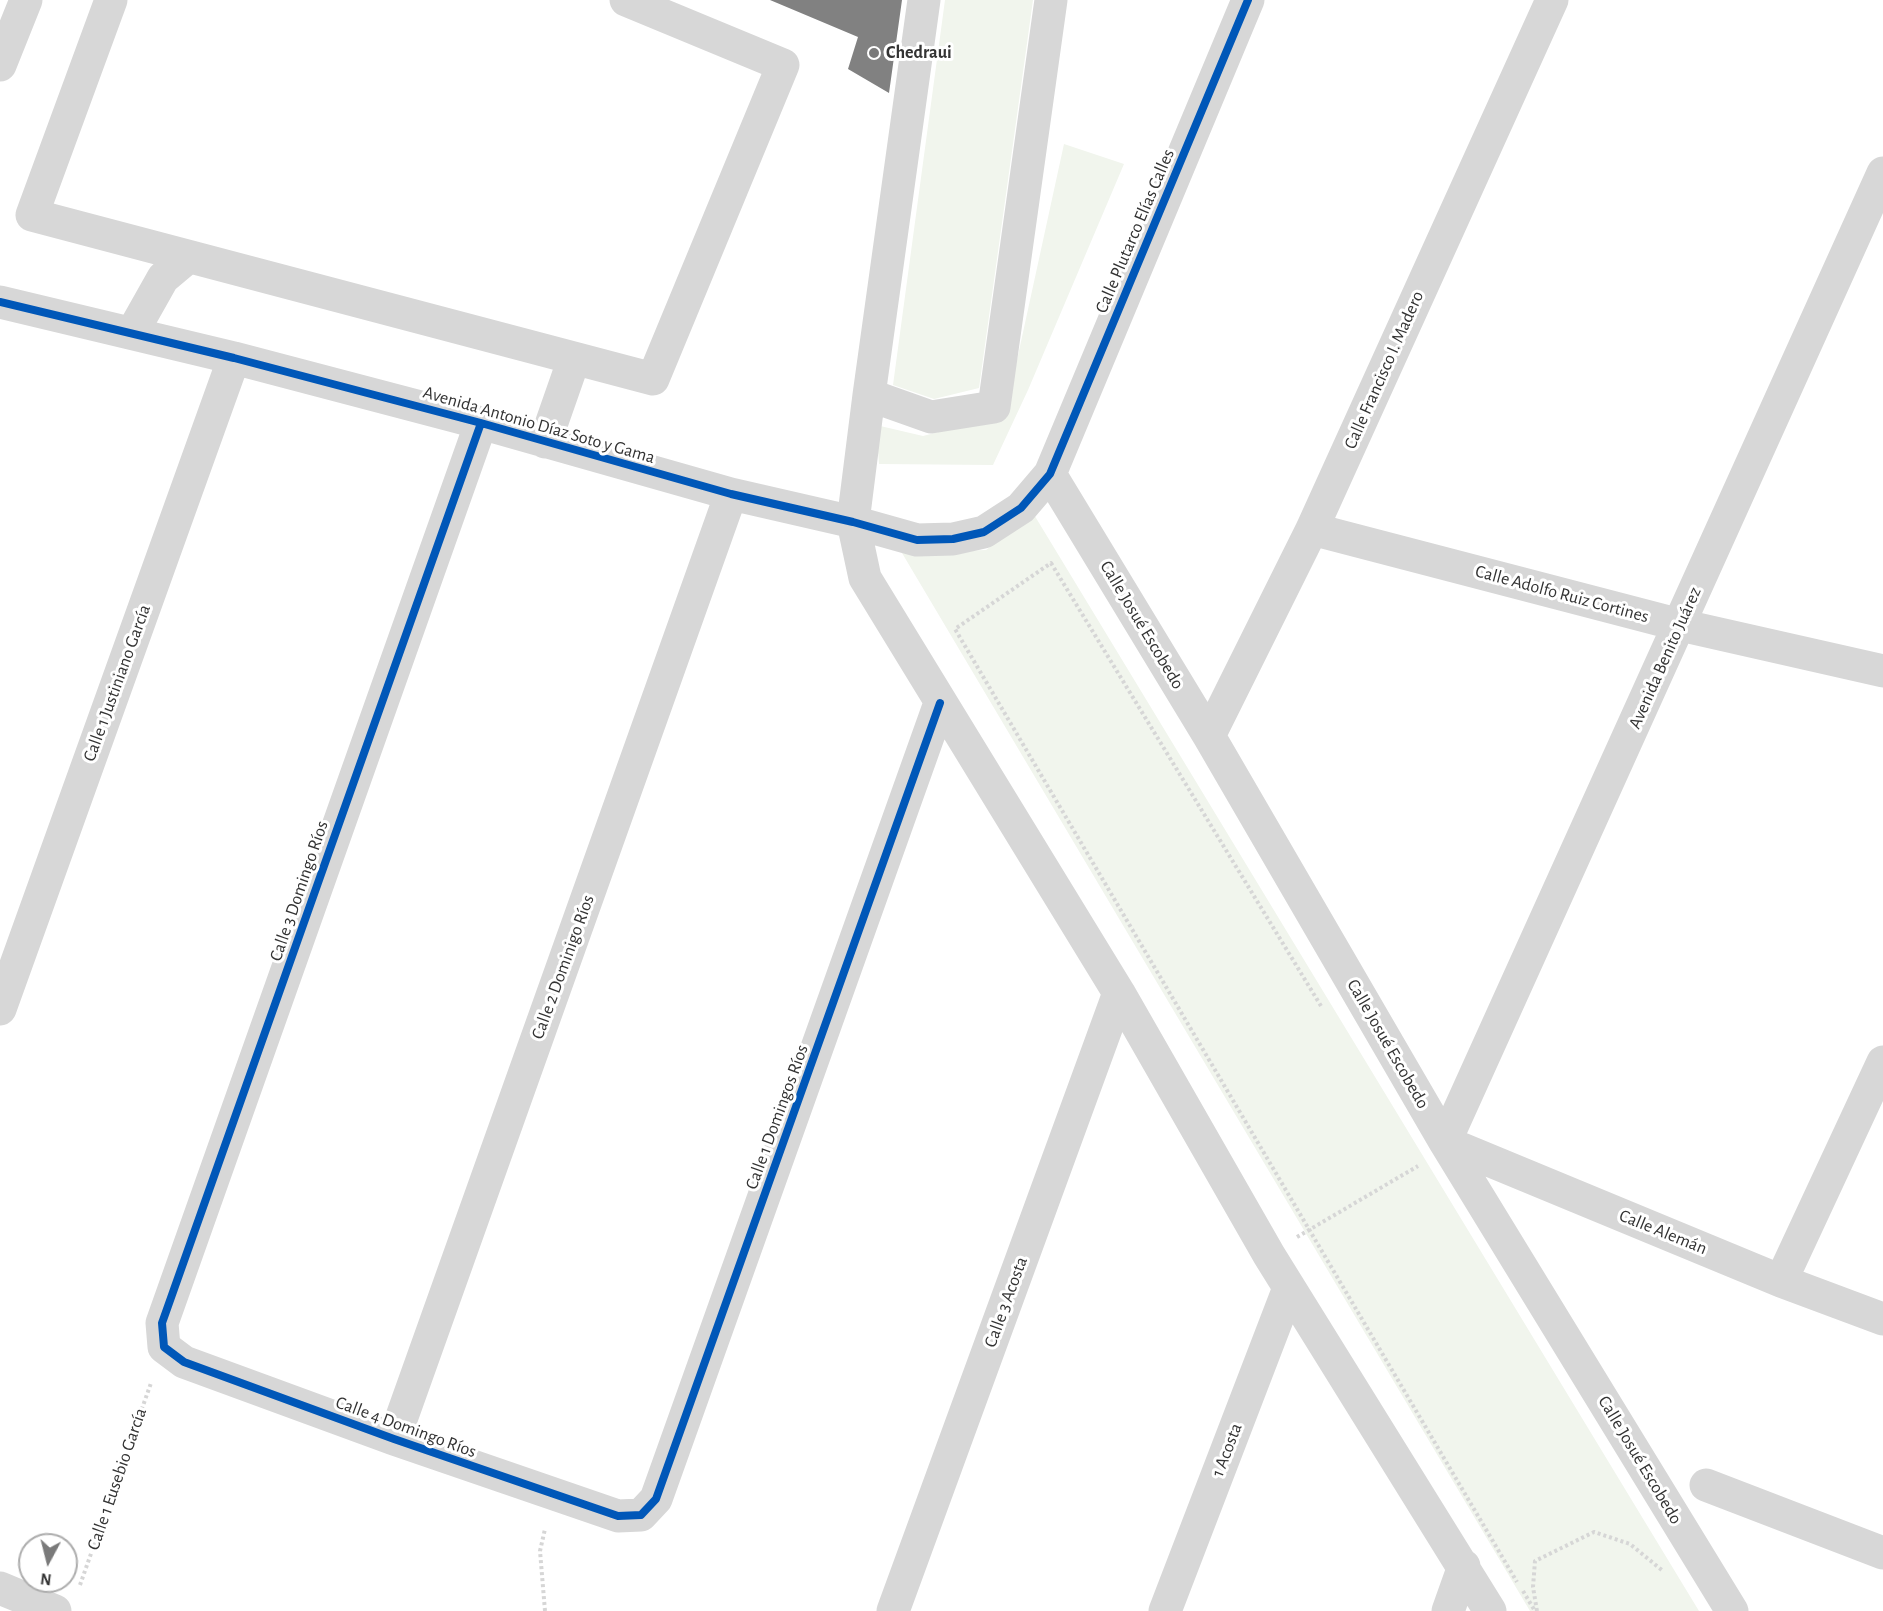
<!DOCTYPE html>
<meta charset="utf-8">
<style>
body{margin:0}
#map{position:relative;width:1883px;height:1611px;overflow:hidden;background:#fff;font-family:"Alegreya Sans",sans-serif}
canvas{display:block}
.north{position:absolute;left:18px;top:1533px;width:60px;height:60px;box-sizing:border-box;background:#fff;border:2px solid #adadad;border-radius:50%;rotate:187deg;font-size:16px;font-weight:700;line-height:24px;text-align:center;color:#333}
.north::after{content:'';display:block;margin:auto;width:21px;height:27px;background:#7a7a7a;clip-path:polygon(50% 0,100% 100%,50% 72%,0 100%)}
</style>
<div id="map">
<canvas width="1883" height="1611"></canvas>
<div class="north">N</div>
</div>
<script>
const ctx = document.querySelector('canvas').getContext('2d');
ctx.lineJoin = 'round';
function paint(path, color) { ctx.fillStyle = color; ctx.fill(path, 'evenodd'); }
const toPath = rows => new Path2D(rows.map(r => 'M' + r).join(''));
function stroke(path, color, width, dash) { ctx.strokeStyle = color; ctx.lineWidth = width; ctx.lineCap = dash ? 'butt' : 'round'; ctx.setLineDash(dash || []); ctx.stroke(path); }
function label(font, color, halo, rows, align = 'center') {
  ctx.font = font + ' "Alegreya Sans",sans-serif'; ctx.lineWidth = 6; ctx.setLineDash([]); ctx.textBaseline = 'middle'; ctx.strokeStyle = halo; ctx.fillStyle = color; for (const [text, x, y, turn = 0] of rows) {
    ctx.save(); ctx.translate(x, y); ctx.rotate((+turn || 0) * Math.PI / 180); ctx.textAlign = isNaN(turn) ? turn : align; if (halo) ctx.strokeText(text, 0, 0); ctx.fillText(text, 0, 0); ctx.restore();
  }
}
const green = toPath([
 [945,0,1033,0,979,388,934,399,893,385],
 [1064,144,1124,164,1028,390,993,465,879,464,876,425,923,436,1005,415],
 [1033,513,1699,1611,1530,1611,902,553,986,550]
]);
const building = toPath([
 [770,0,902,0,889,93,848,69,858,37]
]);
const path = toPath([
 [1321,1006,1051,563,955,629,1517,1582],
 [1297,1237,1418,1166],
 [80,1585,151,1383],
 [1523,1591,1535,1611],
 [545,1611,540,1551,545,1529],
 [1537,1611,1533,1587,1535,1561,1594,1532,1630,1544,1663,1571]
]);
const minor = toPath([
 [111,0,32,215,653,379,783,65,626,0],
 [924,0,869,395,853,522,865,578,1119,993,1269,1255,1490,1611],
 [0,65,26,0],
 [1883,173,1445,1142,1781,1281,1883,1319],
 [0,302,234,358,481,423,731,494,853,522,917,540,953,539,984,532,1021,508,1050,474,1248,0],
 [132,333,163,278,188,257],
 [869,395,931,417,994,407,1051,0],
 [481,423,162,1323,164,1347,184,1362,394,1439,618,1516,641,1515,656,1499,940,703],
 [545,442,574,359],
 [1050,474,1209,736,1445,1142,1732,1611],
 [1312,529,1680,625,1883,671],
 [1209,736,1312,529,1552,0],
 [0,1009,234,358],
 [1781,1281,1883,1062],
 [394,1439,731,494],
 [1706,1485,1883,1553],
 [0,1588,55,1611],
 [893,1611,1119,993],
 [1165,1611,1289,1288],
 [1448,1611,1464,1566]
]);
const cycleway = toPath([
 [0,302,234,358,481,423,731,494,853,522,917,540,953,539,984,532,1021,508,1050,474,1248,0],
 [481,423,162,1323,164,1347,184,1362,394,1439,618,1516,641,1515,656,1499,940,703]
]);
const markers = [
 [874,53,6,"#7a7a7a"]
];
const poiNames = [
 ["Chedraui",886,53]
];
const streetNames = [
 ["Calle Plutarco Elías Calles",1135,231,-67],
 ["Calle Francisco I. Madero",1384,370,-66],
 ["Avenida Antonio Díaz Soto y Gama",539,425,16],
 ["Calle Adolfo Ruiz Cortines",1562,594,15],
 ["Calle Josué Escobedo",1142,625,59],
 ["Avenida Benito Juárez",1665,658,-66],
 ["Calle 1 Justiniano García",117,683,-70],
 ["Calle 3 Domingo Ríos",299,891,-71],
 ["Calle 2 Dominigo Ríos",563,967,-70],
 ["Calle Josué Escobedo",1388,1044,60],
 ["Calle 1 Domingos Ríos",777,1117,-70],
 ["Calle Alemán",1663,1232,22],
 ["Calle 3 Acosta",1006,1302,-70],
 ["Calle 4 Domingo Ríos",406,1427,20],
 ["1 Acosta",1227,1450,-69],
 ["Calle Josué Escobedo",1640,1460,59],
 ["Calle 1 Eusebio García",117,1479,-71]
];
paint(green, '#f1f5ed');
paint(building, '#818181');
stroke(path, '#d6d6d6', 4, [3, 3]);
stroke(minor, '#d7d7d7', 33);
stroke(cycleway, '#0057b8', 8);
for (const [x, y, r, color] of markers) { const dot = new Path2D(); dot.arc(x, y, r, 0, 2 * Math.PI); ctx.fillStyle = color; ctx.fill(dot); stroke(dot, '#fff', 2); }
label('bold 18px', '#333', '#fff', poiNames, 'left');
label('18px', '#333', '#fff', streetNames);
</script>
